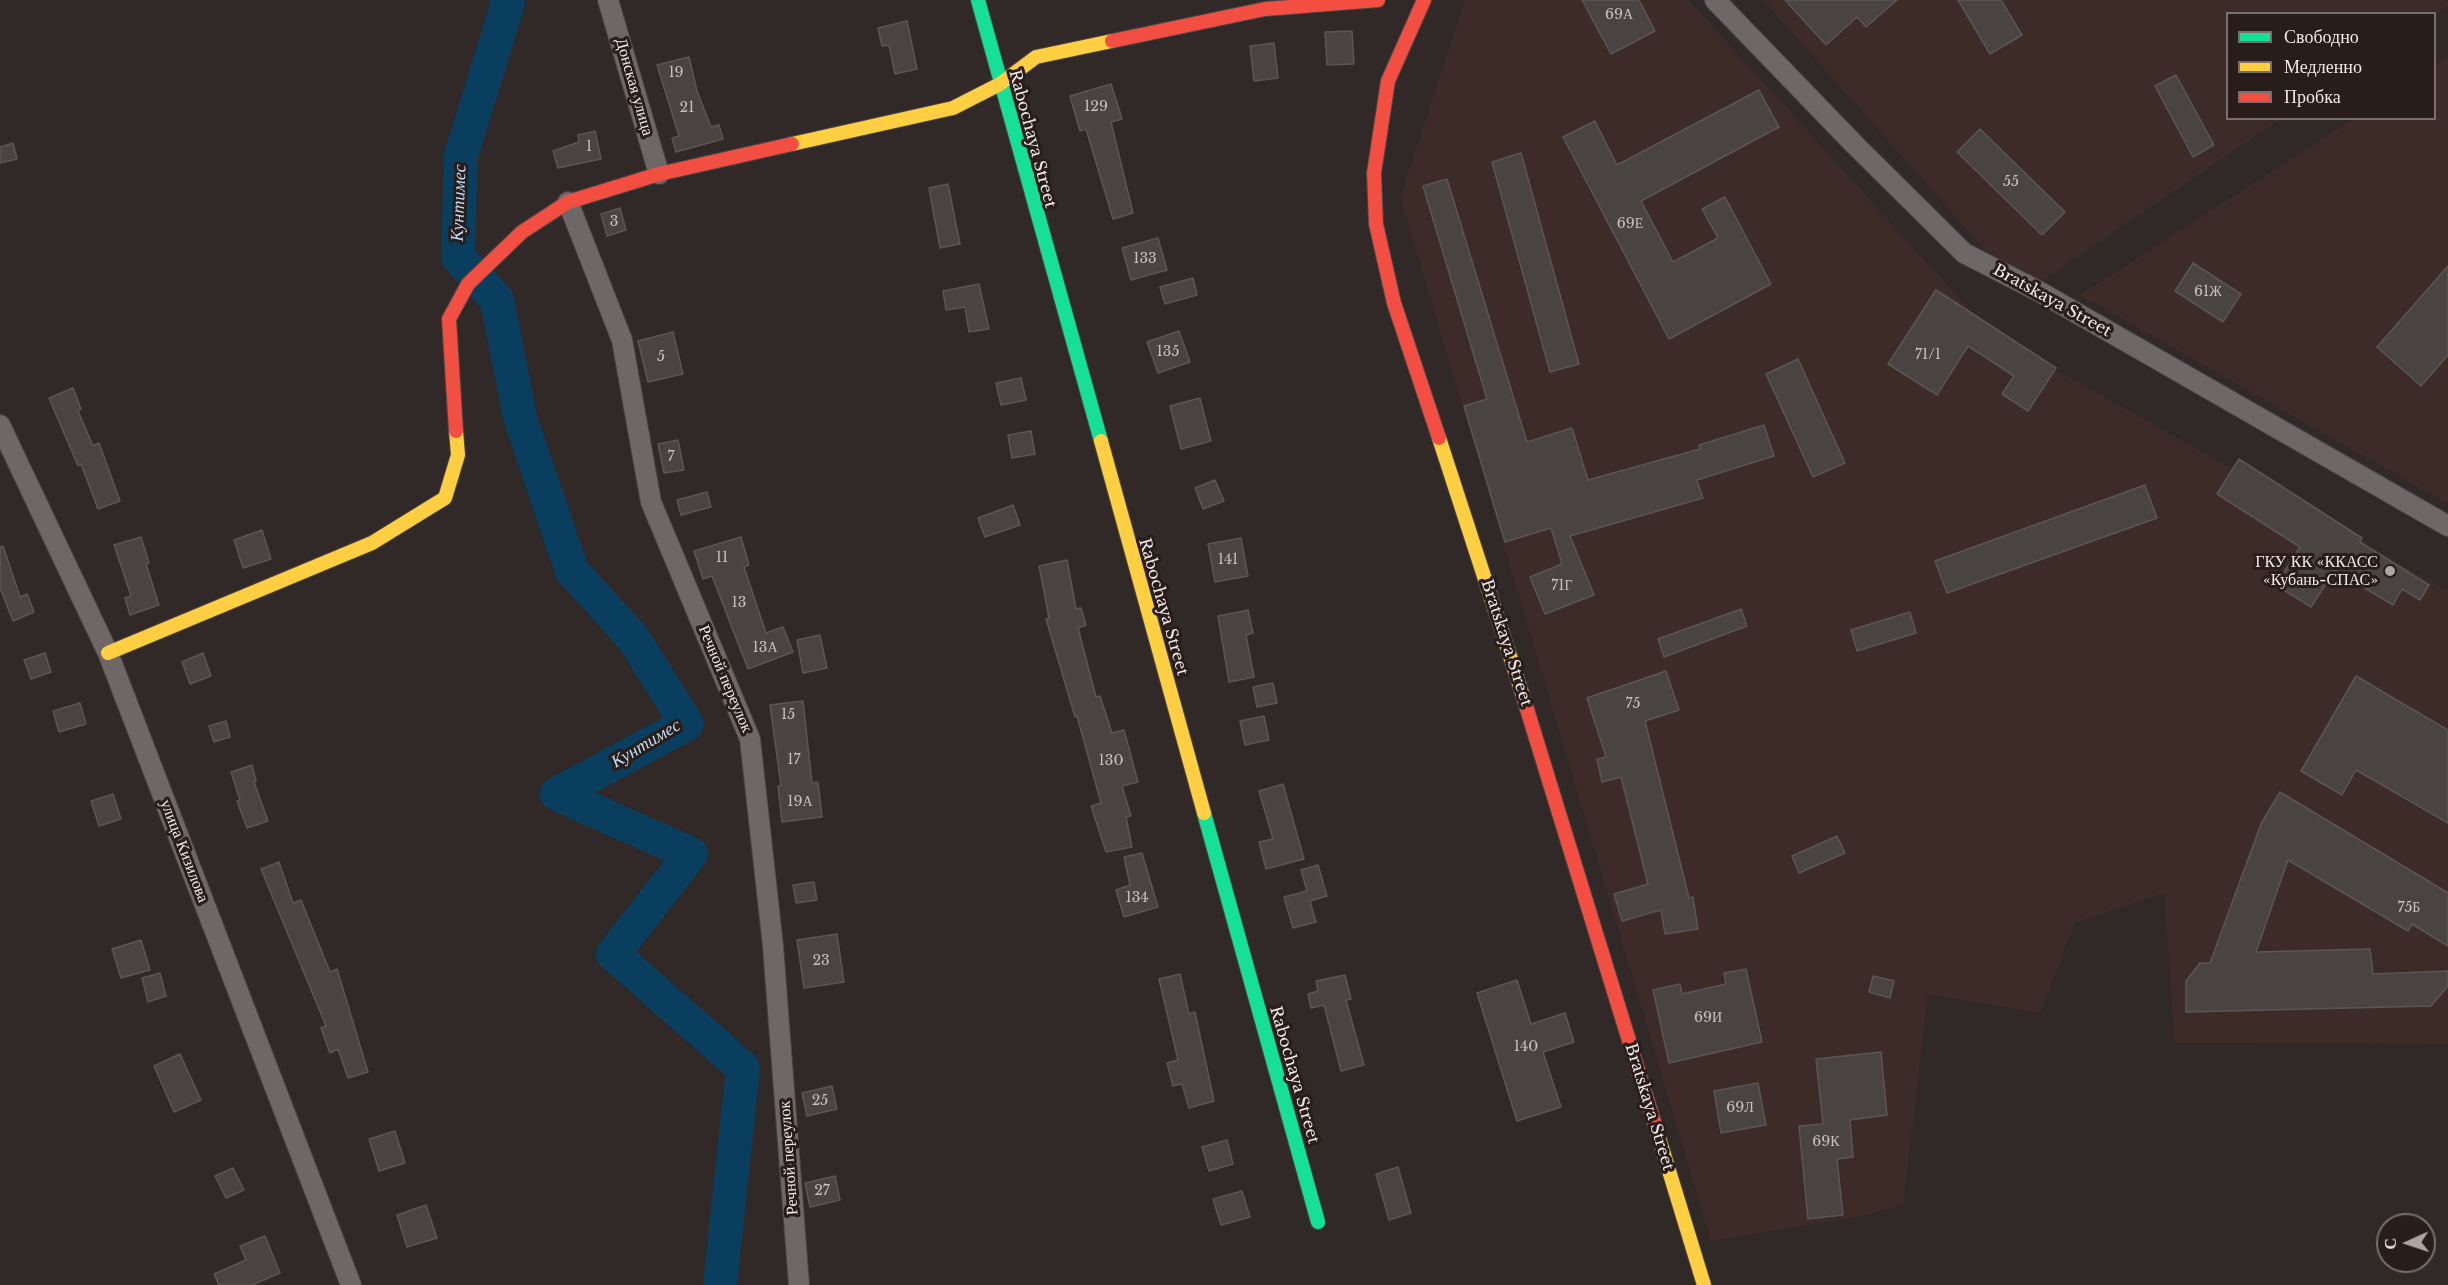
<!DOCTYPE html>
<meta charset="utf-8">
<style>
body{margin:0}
#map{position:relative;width:2448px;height:1285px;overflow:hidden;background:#302928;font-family:"Libre Baskerville",serif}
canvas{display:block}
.legend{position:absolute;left:2226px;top:12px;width:210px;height:108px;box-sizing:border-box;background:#291d1b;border:2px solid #796f6d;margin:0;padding:8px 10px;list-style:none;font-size:18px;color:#f1e9e7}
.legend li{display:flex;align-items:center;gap:12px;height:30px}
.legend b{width:30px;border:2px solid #796f6d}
.north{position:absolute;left:2376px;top:1213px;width:60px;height:60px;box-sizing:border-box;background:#291d1b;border:2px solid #796f6d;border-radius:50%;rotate:267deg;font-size:16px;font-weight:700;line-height:24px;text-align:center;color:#f1e9e7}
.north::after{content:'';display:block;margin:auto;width:21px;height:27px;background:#ada6a4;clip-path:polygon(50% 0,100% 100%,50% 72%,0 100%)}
</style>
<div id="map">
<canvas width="2448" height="1285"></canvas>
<ul class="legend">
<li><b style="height:8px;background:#16e098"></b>Свободно</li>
<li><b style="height:8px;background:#ffcf43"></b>Медленно</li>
<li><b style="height:8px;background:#f24e42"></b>Пробка</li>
</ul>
<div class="north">С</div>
</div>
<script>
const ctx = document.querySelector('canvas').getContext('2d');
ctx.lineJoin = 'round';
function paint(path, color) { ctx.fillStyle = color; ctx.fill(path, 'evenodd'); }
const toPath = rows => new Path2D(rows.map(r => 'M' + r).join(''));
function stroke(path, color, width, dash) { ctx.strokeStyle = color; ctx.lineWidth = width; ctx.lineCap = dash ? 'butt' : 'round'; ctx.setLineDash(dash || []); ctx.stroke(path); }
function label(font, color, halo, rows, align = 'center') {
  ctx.font = font + ' "Libre Baskerville",serif'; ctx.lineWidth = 6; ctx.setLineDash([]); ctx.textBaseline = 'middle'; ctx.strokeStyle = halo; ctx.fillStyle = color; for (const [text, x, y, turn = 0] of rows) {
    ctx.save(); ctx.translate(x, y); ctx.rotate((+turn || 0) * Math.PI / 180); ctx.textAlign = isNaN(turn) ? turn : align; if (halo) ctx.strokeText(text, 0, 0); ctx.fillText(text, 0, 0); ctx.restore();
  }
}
const built = toPath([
 [1465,0,1689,0,1990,332,2448,591,2448,1044,2175,1043,2164,893,2075,923,2040,1013,1928,994,1903,1205,1858,1217,1711,1241,1400,197],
 [1763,0,2448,0,2448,5,2435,15,2228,14,2228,118,2281,119,2037,284,1991,257],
 [2448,57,2448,504,2080,295,2353,119,2434,118,2435,66]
]);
const river = toPath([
 [506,0,508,3,461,156,458,257,497,300,520,417,572,571,633,638,687,724,557,794,691,854,613,954,743,1068,720,1285]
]);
const building = toPath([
 [1582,0,1639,0,1655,31,1611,54,1582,0],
 [1785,0,1897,0,1866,27,1857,17,1826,45,1785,0],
 [1958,0,2001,0,2022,35,1990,54,1958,0],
 [907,21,917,69,895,74,889,45,882,46,878,28,907,21],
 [1352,31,1354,64,1327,65,1325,32,1352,31],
 [1274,43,1278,78,1254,81,1250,46,1274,43],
 [689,57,697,91,711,127,719,125,723,139,676,152,672,138,679,136,657,65,689,57],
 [2176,75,2214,145,2193,157,2155,86,2176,75],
 [1111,84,1122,119,1111,122,1133,213,1113,219,1086,129,1080,131,1070,96,1111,84],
 [1759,90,1779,127,1641,201,1673,262,1718,238,1702,209,1725,197,1771,284,1669,339,1563,137,1595,121,1617,165,1759,90],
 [1980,129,2065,212,2042,235,1957,152,1980,129],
 [595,131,601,159,558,168,553,151,579,142,578,135,595,131],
 [13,143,17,159,0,163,0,147,13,143],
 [1521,153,1579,364,1550,372,1492,162,1521,153],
 [1447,179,1527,442,1572,428,1588,480,1700,449,1699,445,1764,425,1774,456,1697,480,1703,498,1570,536,1594,595,1545,614,1530,577,1562,564,1551,528,1505,542,1464,406,1487,399,1423,186,1447,179],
 [948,184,960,244,940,248,929,188,948,184],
 [620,208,626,230,607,236,601,214,620,208],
 [1158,238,1167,270,1131,280,1122,248,1158,238],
 [2193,263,2241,294,2223,322,2175,291,2193,263],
 [2448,266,2448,355,2421,386,2377,347,2448,266],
 [1193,278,1197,295,1165,304,1160,287,1193,278],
 [979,284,989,329,969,332,965,307,946,310,943,291,979,284],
 [1936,290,2056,368,2028,411,2002,394,2014,376,1968,346,1937,395,1888,364,1936,290],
 [1179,331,1190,362,1158,373,1147,342,1179,331],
 [673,332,683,374,648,382,638,341,673,332],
 [1798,359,1845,463,1813,477,1766,374,1798,359],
 [1021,378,1026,400,1001,405,996,383,1021,378],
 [73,388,81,409,78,411,93,446,99,443,120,501,98,509,81,464,78,466,49,398,73,388],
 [1200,398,1211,441,1181,449,1170,406,1200,398],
 [1031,431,1035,454,1012,458,1008,435,1031,431],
 [678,440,684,470,664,473,658,444,678,440],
 [2239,459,2362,538,2360,542,2429,585,2420,600,2402,589,2393,605,2335,570,2311,607,2276,585,2300,547,2217,494,2239,459],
 [1215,480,1224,501,1203,509,1195,488,1215,480],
 [2145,485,2157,518,1947,593,1935,561,2145,485],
 [707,492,711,507,681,515,677,500,707,492],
 [1013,505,1020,525,985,537,978,518,1013,505],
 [262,530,271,559,243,568,234,540,262,530],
 [141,537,149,563,146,564,159,605,130,615,125,598,131,596,114,545,141,537],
 [741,537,749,565,744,567,766,633,783,627,793,652,748,669,712,576,703,579,694,551,741,537],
 [1241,538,1248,576,1215,582,1208,544,1241,538],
 [3,546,20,597,27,594,34,612,13,621,0,588,0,547,3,546],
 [1067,560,1076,609,1081,608,1086,625,1078,628,1096,697,1100,696,1112,733,1124,730,1138,782,1122,786,1131,816,1126,817,1132,847,1106,852,1091,806,1101,803,1077,716,1075,717,1046,619,1049,618,1039,566,1067,560],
 [1741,609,1747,626,1664,657,1658,639,1741,609],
 [1248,610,1253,633,1246,635,1254,677,1229,682,1218,616,1248,610],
 [1910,612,1916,633,1857,651,1851,630,1910,612],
 [820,635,827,668,803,673,797,640,820,635],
 [45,653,51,672,31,679,24,660,45,653],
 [203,653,211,676,190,684,182,662,203,653],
 [1666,671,1679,710,1645,721,1689,898,1693,897,1698,929,1665,934,1661,910,1622,921,1614,894,1648,884,1621,777,1602,782,1597,759,1606,757,1587,698,1666,671],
 [2356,676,2448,730,2448,823,2356,770,2342,795,2301,771,2356,676],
 [1273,683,1277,703,1257,707,1253,687,1273,683],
 [803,701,812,783,818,782,822,817,782,822,778,786,781,786,770,705,803,701],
 [80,703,86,724,59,732,53,711,80,703],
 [1264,716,1269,740,1245,745,1240,721,1264,716],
 [226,721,230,737,214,742,209,726,226,721],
 [252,765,256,781,254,782,268,821,247,828,237,801,240,800,231,772,252,765],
 [1283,784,1304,859,1266,869,1259,842,1273,839,1259,791,1283,784],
 [2280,792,2448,893,2448,946,2412,924,2408,931,2288,860,2256,952,2370,949,2373,974,2448,971,2448,986,2431,1006,2186,1012,2186,981,2200,963,2210,963,2261,824,2280,792],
 [113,794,121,819,99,826,91,801,113,794],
 [1837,836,1845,853,1799,873,1792,856,1837,836],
 [1142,853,1158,907,1124,917,1116,890,1130,885,1124,857,1142,853],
 [279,862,293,903,301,900,330,972,337,969,368,1072,348,1078,338,1049,330,1053,321,1028,326,1026,261,869,279,862],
 [1318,865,1327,896,1310,901,1316,922,1293,928,1284,897,1307,891,1301,870,1318,865],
 [814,882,817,900,796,903,793,885,814,882],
 [837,934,844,982,804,988,797,940,837,934],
 [141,940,150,970,121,978,112,949,141,940],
 [1746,969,1762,1042,1669,1063,1653,990,1680,984,1682,994,1726,984,1724,973,1746,969],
 [160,973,166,996,148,1002,142,978,160,973],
 [1180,974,1189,1014,1195,1012,1214,1101,1189,1108,1182,1084,1173,1086,1167,1063,1178,1060,1159,979,1180,974],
 [1345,975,1351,999,1346,1000,1364,1065,1341,1071,1324,1005,1311,1008,1308,994,1318,991,1316,981,1345,975],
 [1873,976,1894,981,1890,998,1869,992,1873,976],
 [1517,980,1531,1024,1565,1013,1574,1042,1543,1052,1561,1107,1517,1121,1477,993,1517,980],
 [1881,1052,1887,1115,1850,1120,1853,1157,1837,1159,1843,1215,1808,1219,1799,1126,1823,1124,1816,1059,1881,1052],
 [180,1054,201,1100,174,1112,154,1066,180,1054],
 [1758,1083,1766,1125,1721,1133,1714,1091,1758,1083],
 [832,1086,837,1109,807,1116,802,1093,832,1086],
 [395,1131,405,1163,379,1171,369,1139,395,1131],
 [1227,1140,1233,1164,1209,1171,1202,1147,1227,1140],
 [1398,1167,1411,1213,1389,1220,1376,1174,1398,1167],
 [233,1168,244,1190,226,1198,215,1176,233,1168],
 [835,1176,840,1200,810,1207,805,1183,835,1176],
 [1242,1191,1250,1217,1221,1225,1213,1199,1242,1191],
 [426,1205,437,1238,407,1247,397,1215,426,1205],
 [265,1236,280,1273,252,1285,219,1285,214,1274,246,1260,240,1246,265,1236]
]);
const street = toPath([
 [608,0,659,174],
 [1715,0,1854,144,1964,253,2040,292,2448,526],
 [568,202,622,340,651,502,750,739,773,946,799,1285],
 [0,425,108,653,351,1285]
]);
const fast = toPath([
 [978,0,1101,441],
 [1204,813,1318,1222]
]);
const slow = toPath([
 [792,144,953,108,1000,84,1036,57,1112,41],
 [1439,438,1522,693],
 [1101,441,1204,813],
 [108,653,372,543,445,498,458,455,456,431],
 [1659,1138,1704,1285]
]);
const jam = toPath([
 [1424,0,1388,81,1374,173,1376,224,1394,303,1439,438],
 [1112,41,1265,9,1378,0],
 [456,431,449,319,468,284,522,232,568,202,659,174,792,144],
 [1522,693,1659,1138]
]);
const markers = [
 [2390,571,6,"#ada6a4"]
];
const numberNames = [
 ["69А",1619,15],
 ["19",676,73],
 ["129",1096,107],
 ["21",687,108],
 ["1",589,147],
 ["55",2011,182],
 ["3",614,222],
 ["69Е",1630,224],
 ["133",1145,259],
 ["61Ж",2208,292],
 ["135",1168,352],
 ["71/1",1928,355],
 ["5",661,357],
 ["7",671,457],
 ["11",722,558],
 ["141",1228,560],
 ["71Г",1562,586],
 ["13",739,603],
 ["13А",765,648],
 ["75",1633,704],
 ["15",788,715],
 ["17",794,760],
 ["130",1111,761],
 ["19А",800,802],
 ["134",1137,898],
 ["75Б",2409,908],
 ["23",821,961],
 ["69И",1708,1018],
 ["140",1526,1047],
 ["25",820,1101],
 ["69Л",1740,1108],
 ["69К",1826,1142],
 ["27",822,1191]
];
const streetNames = [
 ["Донская улица",634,87,74],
 ["Rabochaya Street",1032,139,75],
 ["Bratskaya Street",2052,301,29],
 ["Rabochaya Street",1163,607,74],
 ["Bratskaya Street",1506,643,72],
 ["Речной переулок",725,679,67],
 ["улица Кизилова",184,851,69],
 ["Rabochaya Street",1294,1075,74],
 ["Bratskaya Street",1649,1107,73],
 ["Речной переулок",789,1158,-94]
];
const poiNames = [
 ["ГКУ КК «ККАСС",2378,562],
 ["«Кубань-СПАС»",2378,580]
];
const waterNames = [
 ["Кунтимес",459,203,-88],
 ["Кунтимес",646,744,-31]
];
paint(built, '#3c2b27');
stroke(river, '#0a3e5e', 34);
paint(building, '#494342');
stroke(building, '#5b5655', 1.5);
stroke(street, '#4b4645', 22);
stroke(fast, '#4b4645', 16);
stroke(slow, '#4b4645', 16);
stroke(jam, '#4b4645', 16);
stroke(street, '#6d6867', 20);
stroke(fast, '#16e098', 14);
stroke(slow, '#ffcf43', 14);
stroke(jam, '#f24e42', 14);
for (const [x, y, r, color] of markers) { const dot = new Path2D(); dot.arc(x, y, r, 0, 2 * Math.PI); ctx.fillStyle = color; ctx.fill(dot); stroke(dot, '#291d1b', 2); }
label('14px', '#c7c0be', null, numberNames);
label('16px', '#f1e9e7', '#291d1b', streetNames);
label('16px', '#f1e9e7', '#291d1b', poiNames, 'right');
label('italic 18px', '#bfdcf3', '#291d1b', waterNames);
</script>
